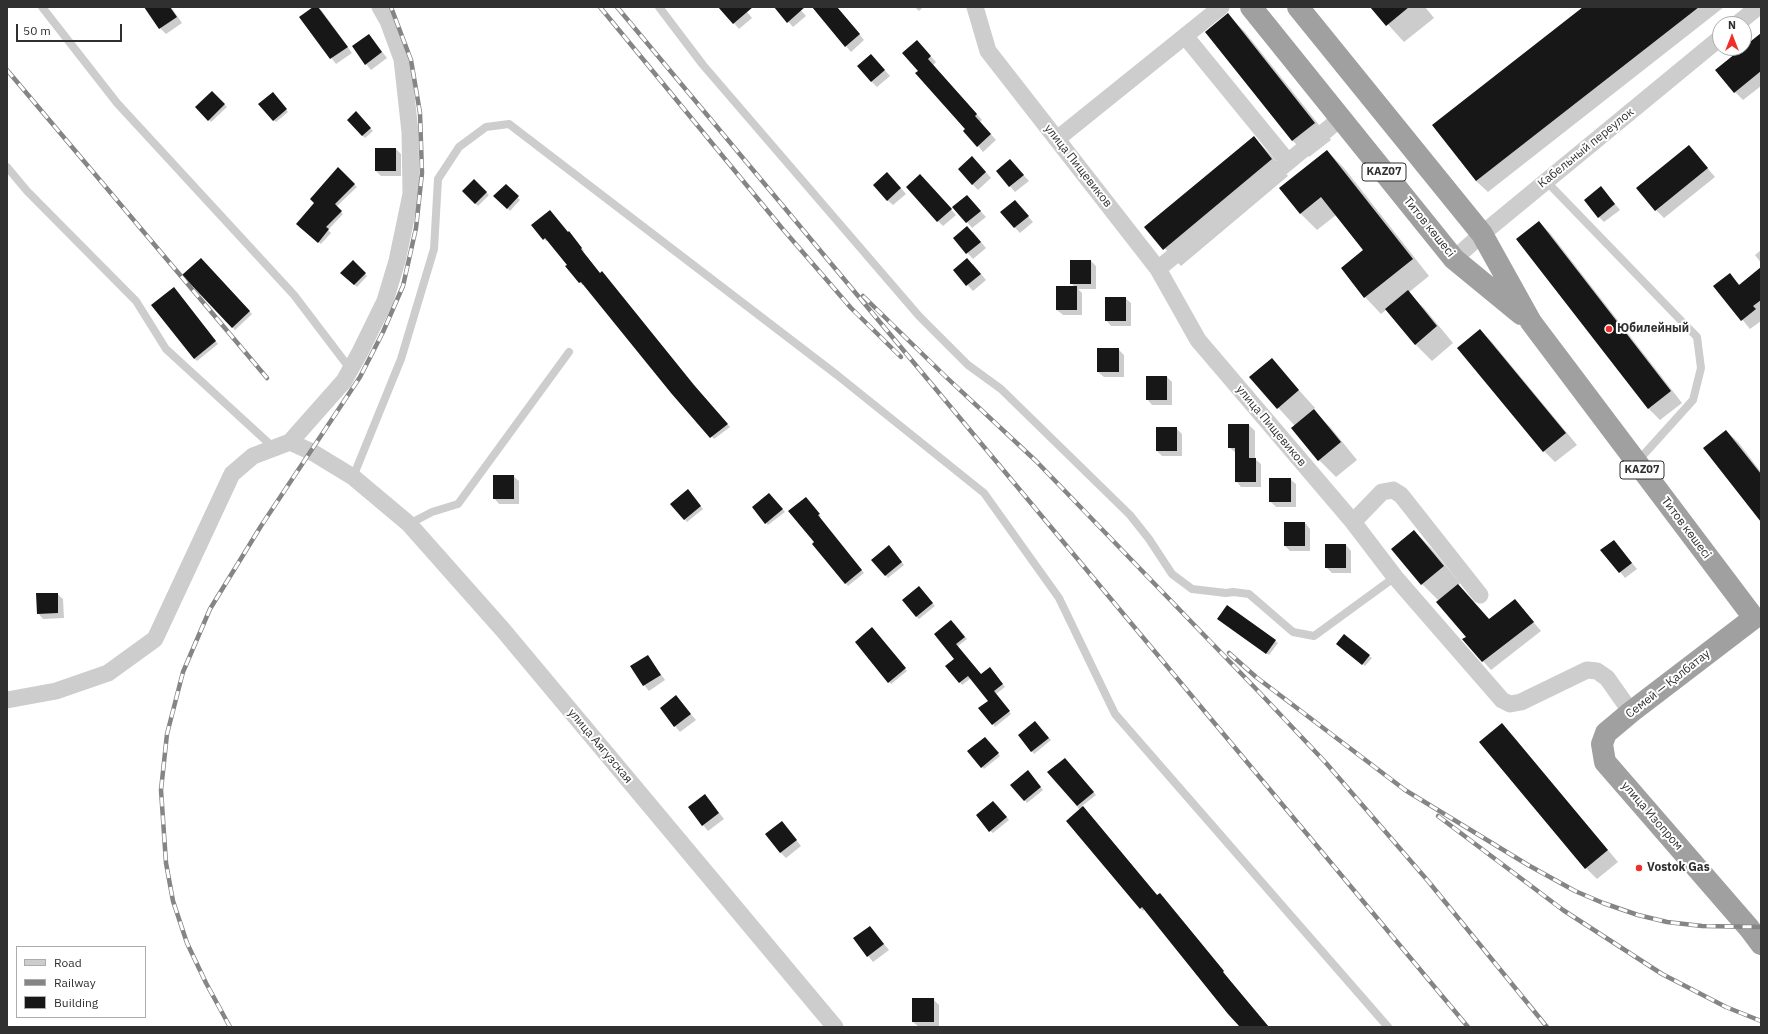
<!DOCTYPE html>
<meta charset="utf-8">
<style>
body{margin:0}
#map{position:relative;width:1768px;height:1034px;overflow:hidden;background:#fff;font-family:"IBM Plex Sans",sans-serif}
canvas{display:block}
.frame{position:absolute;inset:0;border:8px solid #303030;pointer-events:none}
.legend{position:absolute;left:16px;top:946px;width:130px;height:72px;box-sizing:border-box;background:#fff;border:1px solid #acacac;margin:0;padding:5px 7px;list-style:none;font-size:12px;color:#303030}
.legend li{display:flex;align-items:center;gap:8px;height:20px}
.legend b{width:20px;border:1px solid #acacac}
.north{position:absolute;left:1712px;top:16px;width:40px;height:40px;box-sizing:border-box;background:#fff;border:1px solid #acacac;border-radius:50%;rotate:0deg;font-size:11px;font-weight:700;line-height:16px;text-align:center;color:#303030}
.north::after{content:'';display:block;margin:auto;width:14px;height:18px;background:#ee2f2c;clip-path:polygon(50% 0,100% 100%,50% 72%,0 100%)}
.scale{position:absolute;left:16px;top:24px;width:106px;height:18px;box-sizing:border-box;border:2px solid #303030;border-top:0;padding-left:5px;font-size:12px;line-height:14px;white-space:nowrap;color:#303030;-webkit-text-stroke:3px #fff;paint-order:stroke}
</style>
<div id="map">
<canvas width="1768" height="1034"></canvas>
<div class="frame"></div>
<ul class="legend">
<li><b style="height:5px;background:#cdcdcd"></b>Road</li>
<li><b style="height:5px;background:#858585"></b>Railway</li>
<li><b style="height:11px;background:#171717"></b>Building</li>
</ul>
<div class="north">N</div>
<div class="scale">50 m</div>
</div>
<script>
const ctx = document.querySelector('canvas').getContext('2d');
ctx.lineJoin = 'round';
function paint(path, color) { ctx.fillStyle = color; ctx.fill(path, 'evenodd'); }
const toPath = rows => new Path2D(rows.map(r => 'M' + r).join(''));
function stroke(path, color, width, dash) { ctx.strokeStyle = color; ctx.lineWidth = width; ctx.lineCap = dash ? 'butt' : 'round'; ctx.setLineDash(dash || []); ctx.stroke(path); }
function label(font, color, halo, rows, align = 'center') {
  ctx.font = font + ' "IBM Plex Sans",sans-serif'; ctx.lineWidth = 4; ctx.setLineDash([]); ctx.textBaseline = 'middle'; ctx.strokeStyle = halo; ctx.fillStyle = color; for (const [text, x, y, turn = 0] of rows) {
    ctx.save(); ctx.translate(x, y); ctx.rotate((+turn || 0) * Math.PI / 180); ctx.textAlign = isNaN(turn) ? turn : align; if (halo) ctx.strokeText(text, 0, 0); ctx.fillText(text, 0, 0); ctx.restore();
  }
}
const shadow = toPath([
 [153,7,171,7,182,23,166,34,160,28],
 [314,7,318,7,322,11,352,53,336,64,300,17],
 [722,7,743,7,752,18,739,29,721,8],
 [775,7,798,7,806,16,793,27],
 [821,7,837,7,864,40,851,52,846,46],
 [915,7,923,7,919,11],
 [1372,7,1425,7,1434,18,1404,42],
 [1584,7,1724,7,1488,192,1476,181,1433,125],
 [1228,15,1245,32,1331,140,1309,157,1292,140],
 [1761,34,1761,86,1743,100,1735,92],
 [369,35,387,58,371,70,366,64],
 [922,47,936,62,933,65,982,120,980,122,996,140,983,152,919,71],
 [871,55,890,76,877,87,871,81],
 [212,92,227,107,211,122,197,107],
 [275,96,288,112,276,122,273,120],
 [356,113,373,131,365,138,348,120],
 [1254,137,1270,154,1288,176,1181,266,1145,227],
 [1689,146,1715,177,1664,218,1656,210],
 [396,149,401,154,401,176,381,176,376,171],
 [1327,151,1344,168,1429,276,1408,293,1424,308,1453,343,1432,361,1415,344,1386,310,1381,314,1365,297,1364,251,1336,215,1317,230,1300,213],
 [978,163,991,178,978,190,972,184],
 [1015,166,1029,181,1015,192,997,171],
 [338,169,357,187,336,207,343,214,328,230,331,233,321,244,299,227],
 [893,179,906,194,893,205,887,200],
 [474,180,489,195,478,206,463,191],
 [926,181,956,215,943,226,938,221],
 [506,185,520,200,510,211,495,196],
 [1606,193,1620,210,1604,222,1599,217],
 [972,202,986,217,972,228,954,207],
 [1020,207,1033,222,1020,233,1001,213],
 [1539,222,1550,233,1682,403,1660,420,1649,409,1517,239],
 [532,226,571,235,584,251,582,252,696,389,730,427,714,439,672,392,584,284,582,285,580,282,568,265,548,240,546,241],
 [973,232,986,248,973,259,954,238],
 [1761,250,1761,263,1755,255],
 [201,259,252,314,235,330,184,275],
 [1091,261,1096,266,1096,289,1078,289,1082,293,1082,315,1063,315,1057,310,1075,287,1071,283],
 [353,262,367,276,357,287,342,273],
 [973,264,986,280,973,291,954,270],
 [1761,268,1761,321,1750,329,1715,286,1729,275,1740,285],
 [176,291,218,344,197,361,194,358],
 [1125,298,1131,303,1131,326,1111,326,1106,320],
 [1480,330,1491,341,1577,445,1555,462,1544,451],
 [1118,349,1124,355,1124,377,1104,377,1098,372],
 [1272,360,1315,408,1313,410,1331,428,1357,460,1336,477,1319,460,1293,428,1295,426,1251,378],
 [1167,377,1172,382,1172,405,1152,405,1147,399],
 [1229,425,1249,425,1255,431,1255,459,1261,464,1261,487,1241,487,1236,481,1236,453,1229,447],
 [1176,428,1182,434,1182,456,1162,456,1157,451],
 [1726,431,1738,442,1761,472,1761,521],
 [513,476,519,481,519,504,499,504,494,498],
 [1290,479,1296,484,1296,507,1276,507,1270,501],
 [690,493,703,509,687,522,671,504],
 [771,496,785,512,768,525,766,523],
 [808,501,821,517,819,518,864,573,848,586,815,542],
 [1305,523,1310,529,1310,551,1290,551,1285,546],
 [1414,531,1431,548,1460,583,1458,585,1490,620,1515,600,1541,631,1491,670,1483,661,1467,637,1439,601,1422,584],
 [1614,541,1637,569,1625,578,1602,550],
 [1346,545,1351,551,1351,573,1332,573,1326,567],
 [891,549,904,565,888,578,873,560],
 [922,590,935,606,919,619,916,616],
 [57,594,63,599,64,618,43,619,38,613],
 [1227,606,1278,643,1269,655,1221,621],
 [954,623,967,639,958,646,981,675,992,671,1005,687,996,694,1011,714,995,727,993,724,989,701,971,678,962,685,960,682,956,659],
 [874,631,907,671,891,684,889,682],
 [1344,635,1372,658,1365,666,1340,646],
 [648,656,665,680,649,691,644,685],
 [676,697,696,720,680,732,661,709],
 [1038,725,1051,740,1034,754,1019,735],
 [1502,725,1513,736,1618,862,1597,879,1586,868],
 [987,740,1000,756,984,769,982,767],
 [1067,761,1096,795,1082,806,1158,896,1162,897,1268,1027,1240,1027,1145,909,1143,911,1140,908,1077,806],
 [1030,774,1043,790,1027,803,1011,785],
 [710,801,724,819,708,831,703,825],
 [996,804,1009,820,993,833,990,831],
 [782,822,801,846,786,858,780,852],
 [870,927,889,950,873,962,854,938],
 [933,999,939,1005,939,1027,919,1027,913,1022]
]);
const building = toPath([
 [144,7,170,7,177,17,159,29],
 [313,7,318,7,348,47,330,59,299,17],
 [718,7,753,7,733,24],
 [774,7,805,7,787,23],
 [812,7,837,7,860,34,845,47],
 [1370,7,1409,7,1386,26],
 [1583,7,1699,7,1476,181,1432,125],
 [1228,13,1315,123,1292,141,1205,32],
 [1761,33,1761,71,1734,93,1715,70],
 [369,34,382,52,365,65,352,46],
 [917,40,931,56,928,59,977,114,975,116,991,134,977,147,963,131,965,129,915,73,918,71,902,53],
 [871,54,885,70,871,82,857,66],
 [212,91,225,104,208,121,195,107],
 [273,92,287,109,273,121,258,104],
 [356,111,371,128,362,136,347,120],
 [1254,136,1272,159,1163,250,1144,227],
 [1689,145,1708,168,1655,211,1636,188],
 [375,148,396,148,396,171,375,171],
 [1327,150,1413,259,1364,298,1341,268,1363,250,1321,197,1300,214,1279,188],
 [972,156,986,172,972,185,958,169],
 [1010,159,1024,175,1009,187,996,171],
 [338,167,355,184,335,204,342,211,326,227,329,229,318,243,296,224,314,203,310,199],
 [887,172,901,188,887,201,873,185],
 [920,174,952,209,937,222,906,187],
 [474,179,487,192,475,204,462,191],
 [506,184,519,196,507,209,493,196],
 [1601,186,1615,204,1598,218,1584,200],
 [967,195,981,211,966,223,952,207],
 [1015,200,1029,216,1014,228,1000,212],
 [550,210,568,232,569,231,582,248,581,249,600,273,602,271,694,385,728,424,710,438,671,393,581,282,579,283,565,266,567,265,545,238,543,240,531,225],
 [1539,221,1671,391,1648,409,1516,239],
 [967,226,981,242,966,254,953,238],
 [201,258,250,311,232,328,182,275],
 [967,258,981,274,966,286,953,270],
 [353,260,366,273,354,285,340,273],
 [1070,260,1091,260,1091,284,1070,284],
 [1761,267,1761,300,1753,306,1756,309,1741,321,1713,286,1730,273,1739,285],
 [1056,286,1077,286,1077,310,1056,310],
 [174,287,216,341,194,359,151,305],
 [1408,290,1437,326,1415,345,1385,309],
 [1105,297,1126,297,1126,321,1105,321],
 [1480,329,1566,433,1543,452,1457,348],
 [1097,348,1119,348,1119,372,1097,372],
 [1272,358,1299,390,1277,409,1249,377],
 [1146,376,1167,376,1167,400,1146,400],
 [1314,409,1341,442,1318,461,1291,428],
 [1228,424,1249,424,1249,458,1256,458,1256,482,1235,482,1235,448,1228,448],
 [1156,427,1177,427,1177,451,1156,451],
 [1726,430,1761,474,1761,522,1703,448],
 [493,475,514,475,514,499,493,499],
 [1269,478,1291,478,1291,502,1269,502],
 [688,489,701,506,684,520,670,504],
 [769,493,783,509,765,524,752,507],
 [806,497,820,514,818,515,862,570,845,584,812,544,814,542,788,511],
 [1284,522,1305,522,1305,546,1284,546],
 [1414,530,1444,566,1421,585,1391,549],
 [1614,540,1632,563,1619,573,1600,550],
 [1325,544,1346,544,1346,568,1325,568],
 [889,545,902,562,885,576,871,560],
 [1458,584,1489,619,1515,599,1534,622,1482,662,1462,639,1466,637,1436,602],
 [919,586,933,603,916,617,902,600],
 [36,593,58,593,58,613,37,614],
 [1227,605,1276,640,1266,654,1217,619],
 [951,620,965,637,956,644,981,674,990,667,1003,684,994,691,1010,711,992,725,978,708,988,701,968,676,959,683,945,666,954,659,934,634],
 [872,627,906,668,888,683,855,642],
 [1344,634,1370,655,1362,665,1336,644],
 [648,655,661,675,643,686,630,666],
 [676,695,691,714,674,727,660,708],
 [1035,721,1049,738,1031,752,1018,735],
 [1502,723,1608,850,1585,869,1479,742],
 [985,737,999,753,981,768,967,751],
 [1065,758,1094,792,1077,806,1047,772],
 [1028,770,1041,787,1024,801,1010,785],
 [705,794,719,813,702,826,688,807],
 [993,801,1007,817,989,832,976,815],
 [1083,806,1157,895,1160,893,1224,971,1223,972,1269,1027,1240,1027,1228,1014,1142,907,1140,909,1066,821],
 [782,821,797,840,780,853,765,834],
 [870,926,884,944,867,957,853,938],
 [912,998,934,998,934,1022,912,1022]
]);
const service = toPath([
 [42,7,117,103,294,295,351,370],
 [659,7,703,65,919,316,968,365,1001,389,1130,515,1149,539,1172,574,1192,589,1226,593,1233,592,1249,594,1293,632,1314,636,1395,577],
 [7,167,27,191,136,301,166,349,274,448],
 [1546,181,1697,337,1701,368,1693,400,1637,462],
 [353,477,401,359,434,249,438,179,459,147,486,127,509,124,837,375,984,493,1059,598,1115,714,1388,1027],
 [409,524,432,512,458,504,569,352]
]);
const minor = toPath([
 [975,7,988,51,1158,269,1198,340,1353,522,1395,577,1502,700,1510,704,1521,702,1587,670,1597,671,1607,678,1631,712],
 [1221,7,1185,36,1288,162,1341,118],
 [1737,24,1758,7],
 [1057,139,1185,36],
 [1454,259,1482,234,1720,38],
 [1158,269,1288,162],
 [290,442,344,381,360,352,385,301,397,261,411,194,410,132,402,59,388,21,380,7],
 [1353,522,1382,492,1393,490,1401,495,1480,595],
 [7,700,56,691,108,673,155,639,232,474,253,456,290,442,312,452,353,477,409,524,503,630,835,1027]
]);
const trunk = toPath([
 [1251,7,1454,259,1521,314],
 [1298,7,1482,234,1531,322,1754,618,1631,712,1606,733,1602,744,1605,762,1749,928,1761,944]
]);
const rail = toPath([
 [600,7,781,227,851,308,901,357],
 [617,7,1468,1027],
 [7,70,267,378],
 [863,296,945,376,1036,461,1259,692,1326,763,1428,881,1547,1027],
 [1229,653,1256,677,1405,790,1528,865,1575,891,1603,903,1638,915,1667,922,1702,926,1761,927],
 [1438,816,1563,910,1662,974,1726,1007,1761,1021],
 [230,1027,206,983,187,943,173,901,166,863,161,790,167,734,183,672,210,609,261,526,360,377,383,332,403,286,416,228,422,173,420,113,411,60,391,7]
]);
const markers = [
 [1609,329,4,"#ee2f2c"],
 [1639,868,4,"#ee2f2c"]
];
const shields = [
 [1384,172,44],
 [1642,470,44]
];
const shieldNames = [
 ["KAZ07",1384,172],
 ["KAZ07",1642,470]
];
const streetNames = [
 ["Кабельный переулок",1586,148,-39],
 ["улица Пищевиков",1078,166,52],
 ["Титов көшесі",1429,227,51],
 ["улица Пищевиков",1271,426,50],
 ["Титов көшесі",1686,528,53],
 ["Семей — Қалбатау",1668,684,-38],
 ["улица Аягузская",600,746,50],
 ["улица Изопром",1652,816,49]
];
const poiNames = [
 ["Юбилейный",1617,329],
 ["Vostok Gas",1647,868]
];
paint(shadow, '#0003');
paint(building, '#171717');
stroke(service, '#cdcdcd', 8);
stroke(minor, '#cdcdcd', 17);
stroke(trunk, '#a0a0a0', 22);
stroke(rail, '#858585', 4.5);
stroke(rail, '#fff', 3, [9]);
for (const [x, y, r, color] of markers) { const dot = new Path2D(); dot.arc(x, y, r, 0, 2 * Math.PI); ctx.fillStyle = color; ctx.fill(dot); stroke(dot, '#fff', 1.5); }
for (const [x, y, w] of shields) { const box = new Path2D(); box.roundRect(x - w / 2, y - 9, w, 18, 3); ctx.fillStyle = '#fff'; ctx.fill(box); stroke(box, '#303030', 1); }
label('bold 11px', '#303030', null, shieldNames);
label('12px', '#303030', '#fff', streetNames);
label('bold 12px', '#303030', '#fff', poiNames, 'left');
</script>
